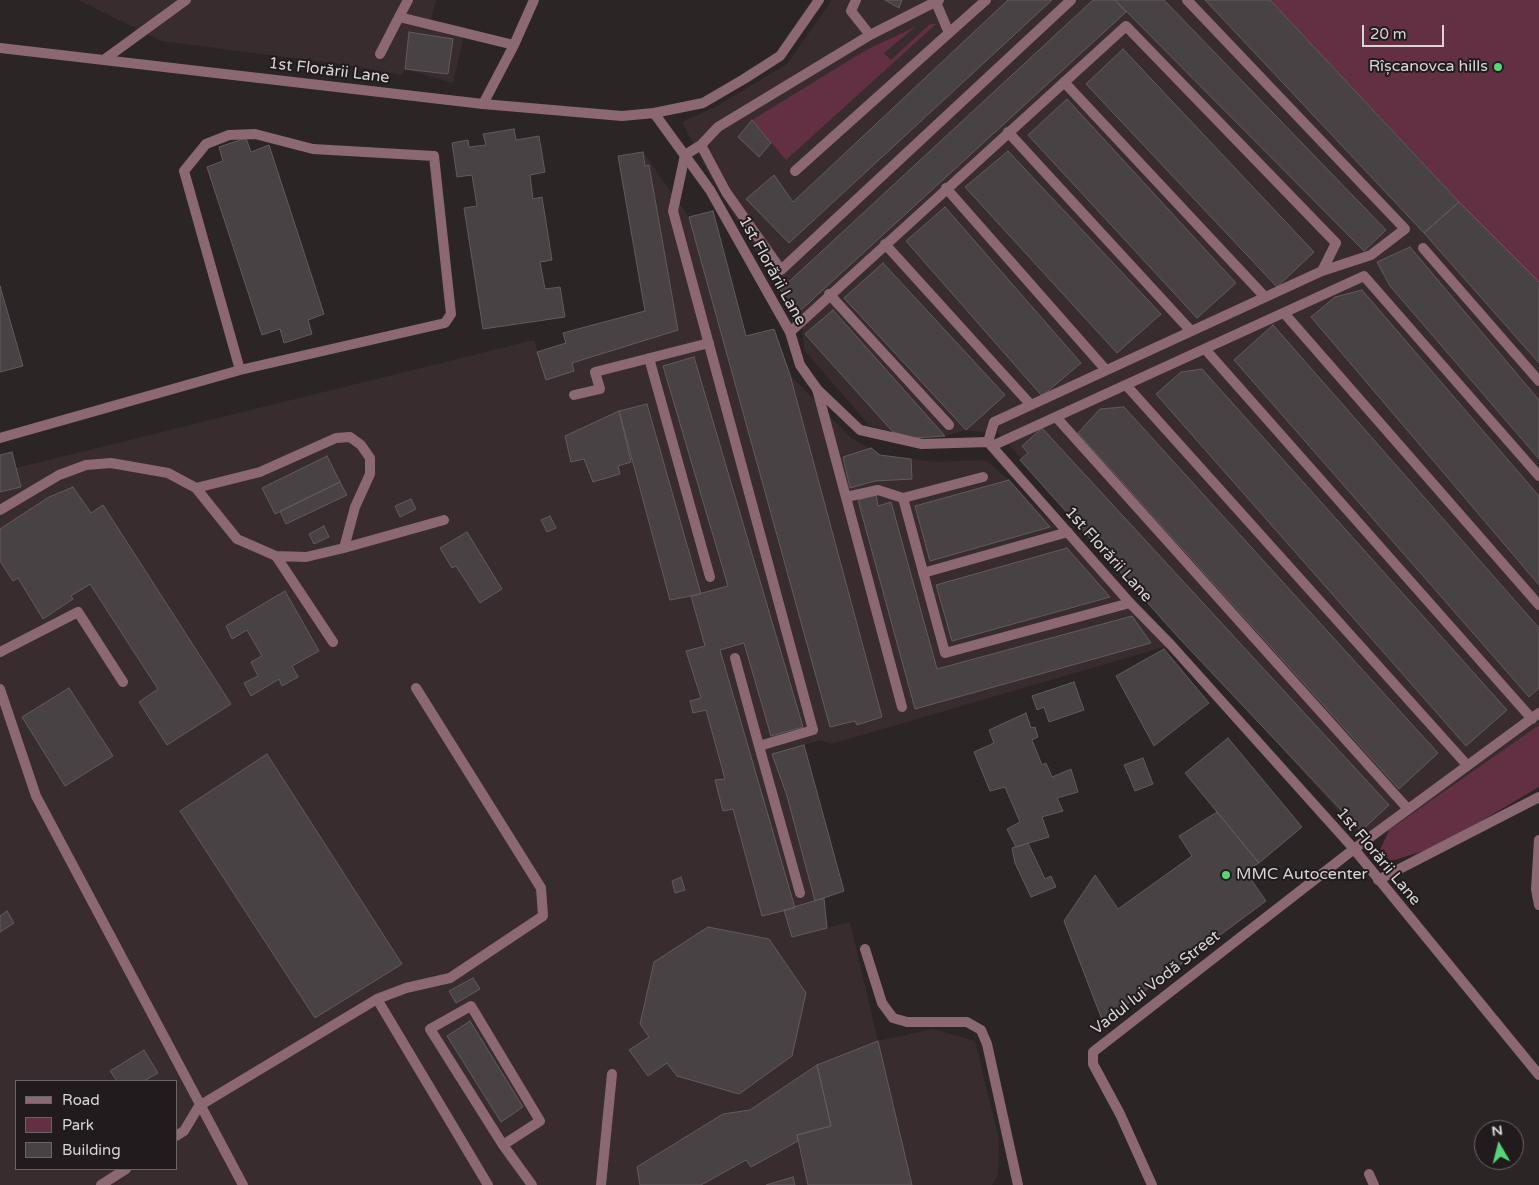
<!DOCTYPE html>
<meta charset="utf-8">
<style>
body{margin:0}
#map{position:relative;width:1539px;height:1185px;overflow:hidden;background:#2b2526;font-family:"Varela Round",sans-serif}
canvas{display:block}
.legend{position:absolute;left:15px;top:1080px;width:162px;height:90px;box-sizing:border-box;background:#211b1d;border:1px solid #6b6567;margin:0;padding:6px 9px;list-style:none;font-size:15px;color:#d9d5d6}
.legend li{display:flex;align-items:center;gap:10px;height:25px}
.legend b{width:25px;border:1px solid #6b6567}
.north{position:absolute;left:1474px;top:1120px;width:50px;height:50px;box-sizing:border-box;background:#211b1d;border:1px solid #6b6567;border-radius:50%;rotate:352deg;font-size:14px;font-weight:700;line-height:20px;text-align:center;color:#d9d5d6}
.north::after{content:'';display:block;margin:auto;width:18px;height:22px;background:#53d673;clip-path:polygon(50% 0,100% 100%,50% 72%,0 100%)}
.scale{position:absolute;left:1362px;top:25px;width:82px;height:22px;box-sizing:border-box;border:2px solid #d9d5d6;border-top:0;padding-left:6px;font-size:15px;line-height:18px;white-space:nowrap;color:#d9d5d6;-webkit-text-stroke:4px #211b1d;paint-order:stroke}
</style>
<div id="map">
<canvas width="1539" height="1185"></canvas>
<ul class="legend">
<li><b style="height:6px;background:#8c6873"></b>Road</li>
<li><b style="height:14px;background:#632f42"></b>Park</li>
<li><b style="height:14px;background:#494244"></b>Building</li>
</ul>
<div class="north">N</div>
<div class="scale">20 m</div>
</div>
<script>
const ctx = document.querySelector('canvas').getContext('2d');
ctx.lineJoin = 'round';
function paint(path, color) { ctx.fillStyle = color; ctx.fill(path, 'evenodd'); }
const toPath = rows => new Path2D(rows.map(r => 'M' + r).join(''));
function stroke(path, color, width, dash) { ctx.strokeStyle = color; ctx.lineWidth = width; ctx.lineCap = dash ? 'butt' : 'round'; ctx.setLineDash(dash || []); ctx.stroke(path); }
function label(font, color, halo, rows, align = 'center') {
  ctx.font = font + ' "Varela Round",sans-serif'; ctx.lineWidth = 4; ctx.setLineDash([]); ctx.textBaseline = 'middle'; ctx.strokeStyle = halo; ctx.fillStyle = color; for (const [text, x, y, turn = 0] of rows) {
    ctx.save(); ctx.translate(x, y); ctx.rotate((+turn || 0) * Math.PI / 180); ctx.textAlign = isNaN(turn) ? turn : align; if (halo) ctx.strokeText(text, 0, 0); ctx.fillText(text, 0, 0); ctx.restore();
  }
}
const built = toPath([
 [79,0,436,0,431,20,466,27,453,83,405,69,402,75,347,65,161,41],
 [832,0,1270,0,1459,202,1539,282,1539,725,1369,845,999,434,966,430,945,436,915,438,869,425,804,350,801,310,780,290,712,180,682,122,715,107,787,64],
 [643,152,689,217,713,211,745,336,774,329,790,375,850,437,880,455,936,462,981,460,988,462,1009,480,1171,645,831,744,821,740,804,745,844,891,824,898,827,928,850,922,878,1041,933,1029,975,1041,999,1140,998,1176,992,1185,0,1185,0,455,16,468,534,340,538,352,565,343,563,333,645,311,618,156],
 [16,1081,176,1081,176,1169,16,1169]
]);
const green = toPath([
 [1270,0,1539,0,1539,282,1459,202],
 [930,24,936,24,786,160,752,120,866,50,915,27,884,53,891,60],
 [1539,725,1539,787,1437,847,1391,861,1380,850,1389,830]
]);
const building = toPath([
 [885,0,902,0,899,8,885,0],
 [1008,0,1052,0,789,243,746,199,774,175,793,202,1008,0],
 [1093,0,1115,0,1126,12,801,310,780,290,1093,0],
 [1115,0,1164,0,1386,230,1364,251,1115,0],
 [1205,0,1270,0,1459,202,1424,233,1205,0],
 [409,32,453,39,448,74,405,69,409,32],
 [1123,49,1314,252,1277,287,1086,84,1123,49],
 [1067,99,1236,283,1197,318,1028,135,1067,99],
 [752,120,771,143,759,157,738,137,752,120],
 [514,129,516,140,539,136,545,172,530,175,533,199,542,197,552,260,540,262,545,289,560,287,565,317,483,329,464,208,477,206,472,175,457,177,452,143,468,140,469,147,486,145,483,134,514,129],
 [246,138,251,152,269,145,324,314,308,320,312,334,284,343,280,329,262,335,207,167,223,161,219,147,246,138],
 [1008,151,1161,314,1117,353,965,187,1008,151],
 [643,152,645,166,649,165,678,330,572,363,574,371,546,380,537,352,566,343,563,333,645,311,618,156,643,152],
 [1459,202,1539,282,1539,363,1424,233,1459,202],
 [945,207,1081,363,1042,396,906,241,945,207],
 [713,211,746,336,774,329,790,375,882,717,857,725,855,721,830,727,689,217,713,211],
 [1410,247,1539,400,1539,459,1390,286,1377,262,1410,247],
 [883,263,1005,395,966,430,844,298,883,263],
 [0,286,23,366,0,372,0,286],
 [1362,290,1539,496,1539,585,1311,317,1335,297,1362,290],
 [833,310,945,436,915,438,893,432,805,334,833,310],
 [1273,325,1539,628,1539,688,1529,697,1234,360,1273,325],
 [694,357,803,727,771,736,744,643,720,650,795,908,762,916,733,809,723,811,715,780,725,779,706,710,693,713,690,701,701,698,686,651,705,646,691,596,728,586,663,366,694,357],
 [1202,369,1507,710,1466,746,1156,394,1181,372,1202,369],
 [647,404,701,594,670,600,619,411,647,404],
 [1124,407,1438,753,1399,789,1078,433,1100,409,1124,407],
 [619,411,631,462,618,466,620,474,593,482,584,459,571,462,565,436,619,411],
 [1042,428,1389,805,1361,831,1179,638,1020,460,1028,453,1022,446,1042,428],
 [871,448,880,455,911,459,912,479,875,481,850,488,843,457,871,448],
 [12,452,21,487,0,492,0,455,12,452],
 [327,456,340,482,275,514,262,488,327,456],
 [1009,480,1050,527,930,561,915,506,1009,480],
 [340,482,347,495,286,524,280,511,340,482],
 [73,487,91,513,103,505,231,704,167,745,139,702,158,689,90,584,71,596,73,599,43,619,18,578,13,581,0,561,0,529,49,497,73,487],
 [876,495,878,506,891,502,937,669,1132,616,1151,643,915,709,858,500,876,495],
 [411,499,416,509,400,517,395,506,411,499],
 [550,516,556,528,547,532,541,520,550,516],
 [324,526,329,537,314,544,309,534,324,526],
 [467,532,502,589,480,603,456,566,452,568,440,548,467,532],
 [1067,548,1110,597,952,641,936,585,1067,548],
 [285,591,319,651,292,666,298,677,282,686,279,679,251,696,244,683,258,676,251,662,262,656,247,630,232,639,226,626,285,591],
 [1164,649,1209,703,1154,746,1116,676,1164,649],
 [1074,682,1084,710,1049,722,1044,707,1037,710,1032,696,1074,682],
 [69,688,113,756,65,786,22,717,69,688],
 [1026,713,1031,728,1035,727,1038,737,1032,740,1042,765,1046,763,1052,777,1071,769,1078,792,1057,798,1063,811,1042,817,1049,837,1016,847,1007,829,1020,822,1005,787,990,791,974,752,994,743,989,730,1026,713],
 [1228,738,1302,827,1259,863,1185,773,1228,738],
 [804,745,844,891,815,901,787,796,772,754,804,745],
 [267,754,402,964,315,1018,180,811,267,754],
 [1143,758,1153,784,1135,791,1124,765,1143,758],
 [1217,812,1259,863,1245,871,1266,901,1103,1022,1064,921,1095,875,1118,909,1192,856,1179,836,1217,812],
 [1028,843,1045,879,1051,876,1056,887,1031,897,1015,863,1012,848,1028,843],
 [681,877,685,890,675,893,672,881,681,877],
 [824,898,827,928,792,937,784,910,824,898],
 [7,911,14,923,0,932,0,916,7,911],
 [708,927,769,939,806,993,792,1056,739,1094,677,1076,667,1063,648,1076,629,1050,649,1037,640,1024,654,962,708,927],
 [473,978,480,989,456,1003,449,991,473,978],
 [470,1021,523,1107,501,1122,447,1036,470,1021],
 [878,1041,912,1185,808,1185,797,1135,831,1126,817,1065,878,1041],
 [144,1050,158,1073,144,1081,117,1081,110,1071,144,1050],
 [817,1065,831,1126,797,1135,798,1141,751,1167,746,1160,701,1185,640,1185,637,1167,723,1114,750,1110,817,1065],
 [793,1177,795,1185,766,1185,793,1177]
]);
const service = toPath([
 [408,0,399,17,514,45],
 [856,0,851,11,870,35],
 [949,33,986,0],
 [380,54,399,17],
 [105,59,186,0],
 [1064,82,1265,297],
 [483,104,514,45,534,0],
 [1008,132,1191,331],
 [701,145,726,192,781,270,1071,0],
 [795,171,949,33,935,0],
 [946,188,1106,370],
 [885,244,1031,405],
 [1423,248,1539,381],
 [829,294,949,425],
 [1284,313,1539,605],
 [790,332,1126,26,1336,243,1322,271,1371,255,1405,229,1187,0],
 [1205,349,1532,719],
 [649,358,710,577],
 [1126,385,1467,765],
 [817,389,902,707],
 [574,395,600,389,595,372,709,343],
 [1056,417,1407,808],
 [0,438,240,370,445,323,451,314,434,156,313,149,255,134,229,135,206,144,184,171,240,370],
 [988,442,994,422,1322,271],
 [992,446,1364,276,1539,476],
 [983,477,903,498,945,653,1130,603],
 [196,488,260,472,336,438,350,437,361,445,370,458,370,474,355,507,344,548],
 [846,497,878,490,903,498],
 [0,510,59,475,86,465,111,463,168,473,196,488,237,539,276,556,306,557,344,548,444,520],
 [276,556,333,642],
 [923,573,1068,532],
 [0,652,78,612,123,682],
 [735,658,759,746],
 [0,689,36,796,243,1185],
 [1539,840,1536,889,1539,905],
 [1354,849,1539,713],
 [1378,880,1539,797],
 [800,893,759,746,813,730,673,211,685,155,701,145,718,127,870,35,939,0],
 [377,999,406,988,450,978,543,916,541,888,416,688],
 [176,1136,184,1131,199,1106,377,999,488,1185],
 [503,1145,540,1121,471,1006,430,1029,503,1145,532,1185],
 [1369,1174,1374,1185],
 [101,1185,126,1169],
 [601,1185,612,1074]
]);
const minor = toPath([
 [0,48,483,104,622,116,654,113,703,103,744,79,780,56,819,0],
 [654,113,710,190,790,332,800,365,817,389,860,430,922,444,988,442,1130,603,1171,645,1354,849,1539,1075],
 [865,949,882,1003,893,1018,907,1022,967,1022,981,1030,987,1044,1018,1185],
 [1152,1185,1120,1114,1093,1064,1093,1052,1354,849]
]);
const markers = [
 [1498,67,5,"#53d673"],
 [1226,875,5,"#53d673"]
];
const poiNames = [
 ["Rîșcanovca hills",1488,67],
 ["MMC Autocenter",1236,875,"left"]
];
const streetNames = [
 ["1st Florării Lane",329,71,7],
 ["1st Florării Lane",772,271,61],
 ["1st Florării Lane",1108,555,48],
 ["1st Florării Lane",1378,857,50],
 ["Vadul lui Vodă Street",1156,983,-38]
];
paint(built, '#382c2f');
paint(green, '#632f42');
paint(building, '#494244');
stroke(building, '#625b5d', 1);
stroke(service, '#8c6873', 10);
stroke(minor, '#8c6873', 10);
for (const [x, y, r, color] of markers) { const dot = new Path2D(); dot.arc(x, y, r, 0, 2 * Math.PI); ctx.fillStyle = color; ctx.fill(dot); stroke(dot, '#211b1d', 2); }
label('16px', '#d9d5d6', '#211b1d', poiNames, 'right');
label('16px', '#d9d5d6', '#211b1d', streetNames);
</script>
